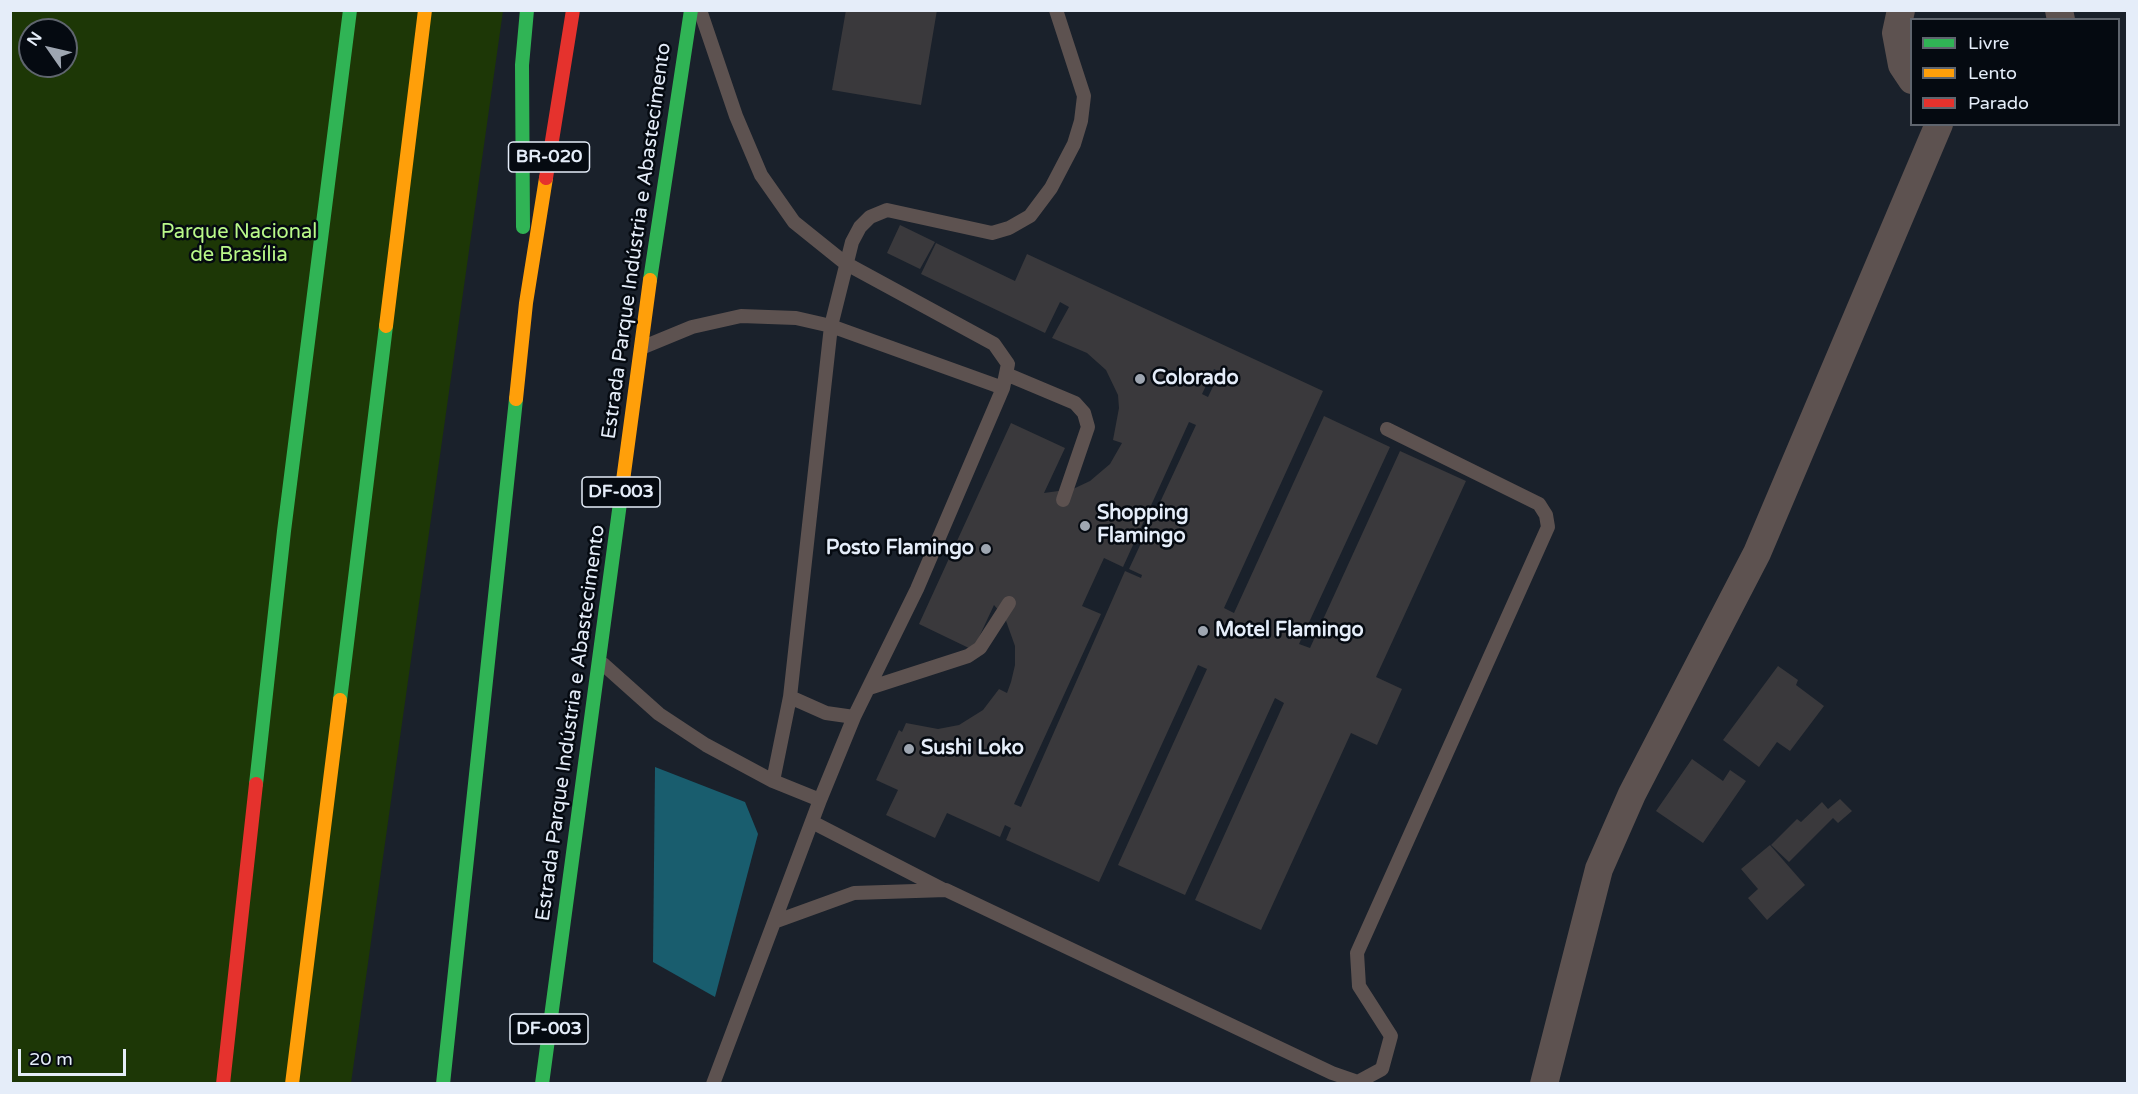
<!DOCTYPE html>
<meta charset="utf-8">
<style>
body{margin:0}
#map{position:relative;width:2138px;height:1094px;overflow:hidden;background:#1a212b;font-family:"Varela Round",sans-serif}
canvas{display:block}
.frame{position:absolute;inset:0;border:12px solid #e5edf9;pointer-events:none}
.legend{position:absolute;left:1910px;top:18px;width:210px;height:108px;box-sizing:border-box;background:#050a11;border:2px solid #5f656e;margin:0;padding:8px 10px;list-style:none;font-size:18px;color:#e5edf9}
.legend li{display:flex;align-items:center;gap:12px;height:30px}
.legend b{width:30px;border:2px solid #5f656e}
.north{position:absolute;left:18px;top:18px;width:60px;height:60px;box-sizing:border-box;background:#050a11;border:2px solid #5f656e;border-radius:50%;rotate:304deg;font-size:16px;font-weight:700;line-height:24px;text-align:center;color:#e5edf9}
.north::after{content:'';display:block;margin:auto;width:21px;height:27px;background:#9ea6b1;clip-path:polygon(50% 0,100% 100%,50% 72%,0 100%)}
.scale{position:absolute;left:18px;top:1049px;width:108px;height:27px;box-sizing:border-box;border:3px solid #e5edf9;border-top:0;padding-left:8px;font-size:18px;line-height:21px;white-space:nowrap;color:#e5edf9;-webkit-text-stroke:4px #050a11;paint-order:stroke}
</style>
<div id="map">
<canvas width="2138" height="1094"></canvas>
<div class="frame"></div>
<ul class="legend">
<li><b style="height:8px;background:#30b455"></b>Livre</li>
<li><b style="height:8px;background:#ff9f0a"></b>Lento</li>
<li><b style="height:8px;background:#e5322d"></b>Parado</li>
</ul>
<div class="north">N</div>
<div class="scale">20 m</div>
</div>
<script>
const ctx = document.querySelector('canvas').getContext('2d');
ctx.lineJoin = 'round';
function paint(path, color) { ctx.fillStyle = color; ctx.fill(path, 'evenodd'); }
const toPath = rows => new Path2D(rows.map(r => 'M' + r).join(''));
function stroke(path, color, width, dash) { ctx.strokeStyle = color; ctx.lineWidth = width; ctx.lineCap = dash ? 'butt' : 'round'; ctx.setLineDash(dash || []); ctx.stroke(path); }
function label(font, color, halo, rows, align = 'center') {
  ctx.font = font + ' "Varela Round",sans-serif'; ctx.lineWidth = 5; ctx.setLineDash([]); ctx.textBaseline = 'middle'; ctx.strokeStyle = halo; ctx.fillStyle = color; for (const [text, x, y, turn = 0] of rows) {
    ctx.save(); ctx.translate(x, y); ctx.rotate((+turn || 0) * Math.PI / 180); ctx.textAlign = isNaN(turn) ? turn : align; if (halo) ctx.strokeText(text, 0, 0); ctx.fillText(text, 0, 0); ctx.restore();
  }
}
const green = toPath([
 [10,11,503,11,351,1083,11,1083],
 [30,30,66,30,66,66,30,66]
]);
const water = toPath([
 [655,767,745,802,758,834,715,997,653,962]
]);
const building = toPath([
 [846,10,937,10,921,105,832,90],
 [900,225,935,242,920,269,887,253],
 [936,243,1015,281,1027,254,1323,391,1224,608,1234,613,1324,416,1390,447,1299,644,1310,648,1400,451,1466,481,1376,677,1402,689,1377,745,1351,733,1261,930,1195,900,1284,703,1275,698,1185,895,1118,865,1207,669,1198,665,1099,882,1006,840,1011,828,1005,825,1000,837,947,813,935,838,886,815,898,790,876,780,899,730,902,732,906,723,938,729,959,725,983,710,999,689,1007,693,1011,682,1015,665,1015,646,1005,618,994,605,973,650,919,624,1011,423,1065,448,1044,493,1073,489,1090,481,1110,464,1122,443,1113,440,1119,408,1118,395,1106,370,1087,353,1052,338,1069,307,1060,302,1045,333,921,274],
 [1214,369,1220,372,1208,397,1202,394],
 [1189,422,1196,425,1129,569,1142,575,1141,578,1125,571,1021,807,1014,804,1101,614,1082,606,1104,558,1123,567],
 [1778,666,1798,680,1796,685,1824,706,1790,751,1777,742,1759,767,1723,740],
 [1692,759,1723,781,1730,770,1746,781,1703,843,1656,811],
 [1840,799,1852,811,1838,823,1833,818,1789,862,1771,845,1797,819,1801,822,1822,802,1828,809],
 [1770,845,1805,885,1767,920,1748,898,1758,889,1741,869]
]);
const lane = toPath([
 [700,10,736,116,761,175,794,222,845,263,994,344,1008,364,1003,388,917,589,854,717,820,800],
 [641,348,692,327,741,316,796,318,831,326,1003,388],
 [1006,374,1075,403,1084,413,1088,427,1063,500],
 [603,664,659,714,706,745,773,781,820,800,713,1084],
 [869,688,968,656,980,648,1009,603],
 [790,697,826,713,854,717],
 [773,781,790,697,831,326,852,242,860,227,870,217,887,210,992,233,1009,228,1030,216,1051,188,1074,144,1081,121,1084,96,1056,10],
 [812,822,944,890],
 [774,922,854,893,946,890,1332,1073,1358,1082,1382,1069,1391,1036,1359,986,1357,953,1548,527,1546,515,1539,504,1387,429]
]);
const street = toPath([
 [1901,10,1896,33,1902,65,1912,80],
 [2059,10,2061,20],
 [1544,1084,1599,869,1632,794,1757,553,1939,124]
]);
const fast = toPath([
 [523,227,522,65,527,10],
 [650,280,691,10],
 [340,700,386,326],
 [256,784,284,531,350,10],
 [443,1084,516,399],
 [542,1084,622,488]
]);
const slow = toPath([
 [386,326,425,10],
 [516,399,526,303,546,178],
 [622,488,650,280],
 [292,1084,340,700]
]);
const jam = toPath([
 [546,178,573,10],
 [223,1084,256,784]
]);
const markers = [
 [1140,379,6,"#9ea6b1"],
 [1085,526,6,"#9ea6b1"],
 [986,549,6,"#9ea6b1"],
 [1203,631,6,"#9ea6b1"],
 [909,749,6,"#9ea6b1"]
];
const shields = [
 [549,157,81],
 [621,492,78],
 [549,1029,78]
];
const shieldNames = [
 ["BR-020",549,157],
 ["DF-003",621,492],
 ["DF-003",549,1029]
];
const parkNames = [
 ["Parque Nacional",239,233],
 ["de Brasília",239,256]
];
const streetNames = [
 ["Estrada Parque Indústria e Abastecimento",637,241,-82],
 ["Estrada Parque Indústria e Abastecimento",571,723,-82]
];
const poiNames = [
 ["Colorado",1152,379],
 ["Shopping",1097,514],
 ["Flamingo",1097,537],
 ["Posto Flamingo",974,549,"right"],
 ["Motel Flamingo",1215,631],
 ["Sushi Loko",921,749]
];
paint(green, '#1d3706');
paint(water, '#195d6e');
paint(building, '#3a393c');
stroke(lane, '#5d5250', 14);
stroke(street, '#5d5250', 28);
stroke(fast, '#30b455', 14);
stroke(slow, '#ff9f0a', 14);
stroke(jam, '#e5322d', 14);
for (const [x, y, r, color] of markers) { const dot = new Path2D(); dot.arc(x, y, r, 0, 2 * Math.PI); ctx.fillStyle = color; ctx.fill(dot); stroke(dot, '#050a11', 2); }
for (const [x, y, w] of shields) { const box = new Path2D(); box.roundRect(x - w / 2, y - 15, w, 30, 4.5); ctx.fillStyle = '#050a11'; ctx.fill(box); stroke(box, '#e5edf9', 1.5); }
label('bold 18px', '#e5edf9', null, shieldNames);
label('20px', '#b9f889', '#050a11', parkNames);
label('20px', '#e5edf9', '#050a11', streetNames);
label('bold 20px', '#e5edf9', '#050a11', poiNames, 'left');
</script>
